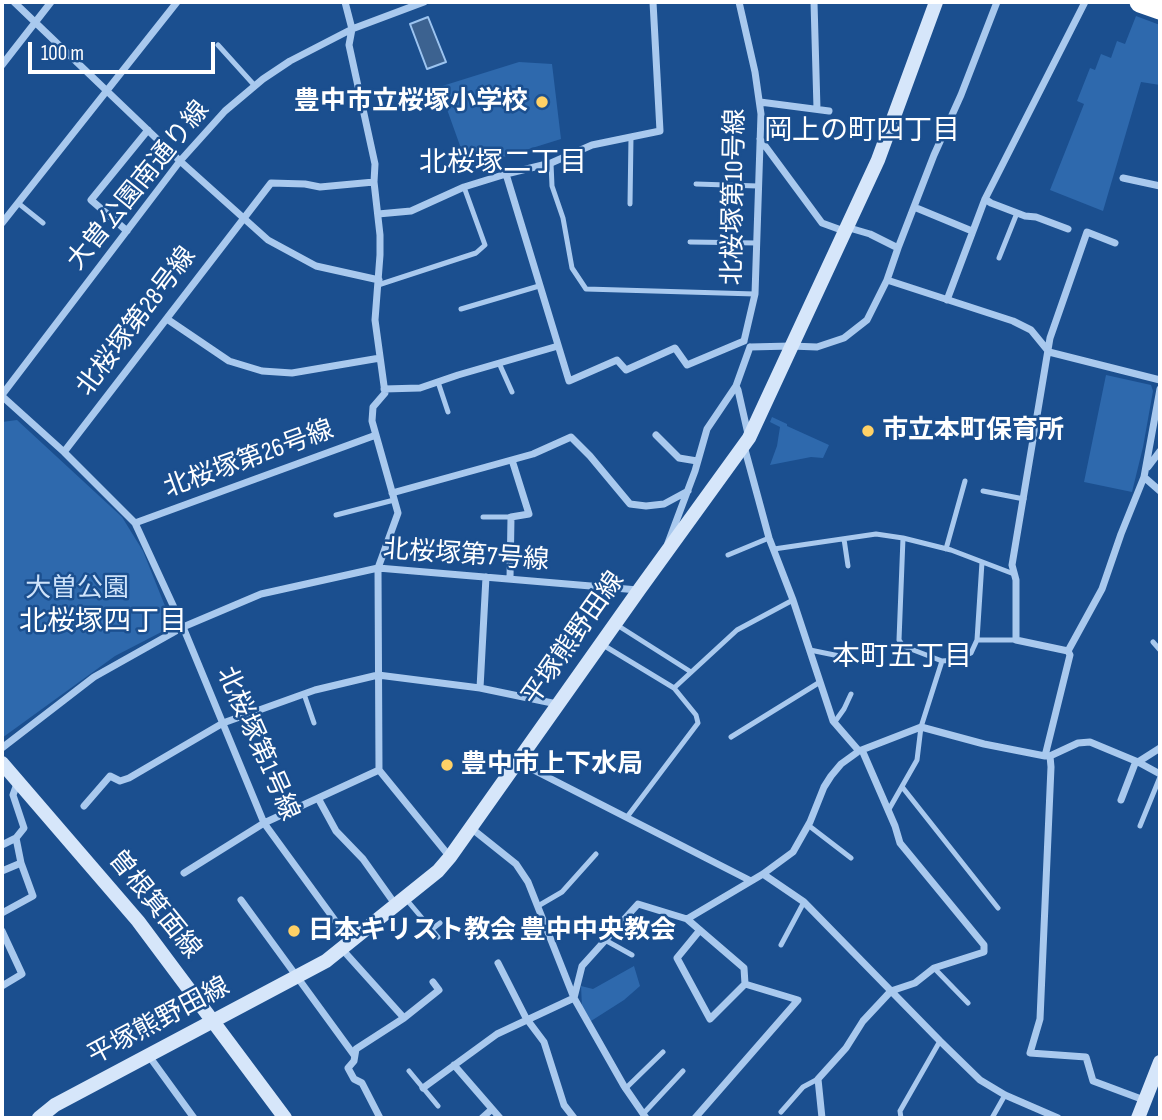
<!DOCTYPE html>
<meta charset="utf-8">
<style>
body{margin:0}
#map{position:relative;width:1162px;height:1120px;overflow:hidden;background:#1b4f8f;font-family:"Sofia Sans Condensed",sans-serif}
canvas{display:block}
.frame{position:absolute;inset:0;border:4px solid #fff;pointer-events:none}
.scale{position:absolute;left:28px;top:42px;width:187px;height:32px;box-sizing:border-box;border:4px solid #fff;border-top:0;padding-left:9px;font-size:21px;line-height:24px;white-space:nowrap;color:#fff;-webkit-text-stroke:5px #1b4f8f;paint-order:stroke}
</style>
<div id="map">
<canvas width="1162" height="1120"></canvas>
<div class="frame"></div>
<div class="scale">100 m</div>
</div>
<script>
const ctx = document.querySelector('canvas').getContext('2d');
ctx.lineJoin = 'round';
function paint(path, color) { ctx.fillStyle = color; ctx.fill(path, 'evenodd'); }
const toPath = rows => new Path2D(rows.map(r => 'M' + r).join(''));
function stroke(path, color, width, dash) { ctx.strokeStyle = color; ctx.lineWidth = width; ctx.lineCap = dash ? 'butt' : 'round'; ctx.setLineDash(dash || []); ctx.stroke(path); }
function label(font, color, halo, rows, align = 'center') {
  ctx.font = font + ' "Sofia Sans Condensed","Noto Sans JP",sans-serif'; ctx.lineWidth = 5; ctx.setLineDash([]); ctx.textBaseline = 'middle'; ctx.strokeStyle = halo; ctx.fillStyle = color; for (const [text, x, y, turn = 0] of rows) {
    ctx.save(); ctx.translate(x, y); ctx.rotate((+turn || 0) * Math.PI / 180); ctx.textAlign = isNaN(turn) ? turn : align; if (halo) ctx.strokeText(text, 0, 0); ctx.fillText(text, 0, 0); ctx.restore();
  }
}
const green = toPath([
 [1136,16,1160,25,1160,85,1141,82,1103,211,1050,190,1084,104,1077,101,1090,68,1095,70,1101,54,1111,58,1117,41,1125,44],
 [519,62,552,64,561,139,468,168,439,87],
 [1106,375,1151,385,1153,391,1143,447,1132,492,1084,482],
 [772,417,787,424,787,426,829,445,823,458,811,457,770,465,777,446,780,427,770,422],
 [17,420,122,517,143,551,173,626,115,656,2,738,2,422],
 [634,966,640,986,624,1000,591,1021,582,1007,581,986,593,989]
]);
const water = toPath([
 [428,17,446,62,427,69,410,24,428,17]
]);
const lane = toPath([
 [218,45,255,86],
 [551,163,552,186,563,218,572,268,586,289,755,294],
 [696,184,758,186],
 [18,203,43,223],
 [630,204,631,137],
 [690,242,757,243],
 [999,258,1017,213],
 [378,285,476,253,485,245,464,187],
 [461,309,539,286],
 [499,363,512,392],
 [438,382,448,412],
 [983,491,1024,499],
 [336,515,394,500],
 [483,517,511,517],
 [903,538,899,640,903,646,942,661,955,660,971,653,977,640,982,562],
 [844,539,848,566],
 [774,549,876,534,903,538,951,550,1014,574],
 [946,549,965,481],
 [728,555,769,538],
 [617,625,691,672],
 [977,640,1016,640],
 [1153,642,1160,650],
 [603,645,674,688,696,715,698,723,627,817],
 [810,650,854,659],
 [674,688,737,630,793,600],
 [304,694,314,723],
 [834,723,844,709,851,694],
 [731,737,820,682],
 [903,788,998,908],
 [888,811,917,760,921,727,942,661],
 [808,825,851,858],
 [1140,826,1160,777],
 [406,899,438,937],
 [538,906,562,892,596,854],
 [431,930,440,923],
 [605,940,632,955],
 [781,945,804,902],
 [934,968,968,1003],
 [409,1071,438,1106],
 [625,1089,663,1052],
 [781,1112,803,1087,818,1079],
 [643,1114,683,1071],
 [901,1118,900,1111,940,1041],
 [992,1118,1005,1095]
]);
const street = toPath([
 [14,2,180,161,268,240,316,266,379,280],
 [345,2,352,29,349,45,375,164,374,182,380,235,380,255,375,320,385,393,373,407,372,421,398,513,378,568,379,770,450,857],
 [739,2,755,72,761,114,755,294,744,341],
 [814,2,817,109],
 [2,65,51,2],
 [760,102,829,111],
 [760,139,822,223,844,231],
 [506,174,569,381,617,360,626,370,675,348,687,365,744,341],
 [1123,178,1160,186],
 [985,199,991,203,1025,216,1036,217,1068,229],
 [914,207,972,231],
 [378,214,411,211,464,187,506,174,551,163,592,145,660,131,653,2],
 [2,223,177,2],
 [846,227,870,234,898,248,887,280,1013,321,1031,330,1049,352,1160,380],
 [127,231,91,200,148,130],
 [898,248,934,155,961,95,997,2],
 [947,300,985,199,1085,2],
 [167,319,229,361,262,371,292,373,380,358],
 [750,347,791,346,817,347,844,338,867,320,887,280],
 [384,389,420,388,458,375,558,346],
 [2,395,180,161,225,111,263,79,290,61,352,29,424,2],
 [2,396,64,452,135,523,183,627,264,823,350,941],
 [748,434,738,390,736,386,750,347],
 [656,435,679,458,697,461],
 [744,446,769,538,793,600,833,721,859,751],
 [64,452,271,183,305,184,320,187,374,182],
 [1148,467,1160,451],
 [1144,477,1160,491],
 [392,493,533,454,571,437,590,456,630,504,646,506,664,504,688,491],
 [135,523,376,435],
 [668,543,695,471,707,429,736,386],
 [510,579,511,517,529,514,512,460],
 [1068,651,1016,640,1016,580,1012,565,1050,338,1087,232,1115,243],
 [480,688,486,577],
 [2,748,94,677,183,627,261,594,378,568,638,590],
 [1045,756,1070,655,1068,651,1102,589,1121,534,1144,477,1160,389],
 [1050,756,1051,767,1040,1019,1030,1053,1086,1057,1093,1081,1144,1100],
 [518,762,751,881],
 [1138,762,1160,748],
 [318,798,336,831,363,859,395,904],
 [1121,800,1136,761],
 [84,806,110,776,120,781,129,778,223,723,315,690,378,675,480,688,557,704],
 [471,828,516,864,528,882,574,998,624,1086,646,1118],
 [2,845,16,838],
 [2,871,21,863],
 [184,873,264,823,379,770],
 [763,874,804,902,940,1041,980,1080,1005,1095,1058,1118],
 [241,900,354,1055],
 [2,913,33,896,21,863,16,838,24,828,13,795,18,781],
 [687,919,763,874,793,852,810,822,824,787,831,776,841,764,859,751,921,727,984,744,1045,756,1050,756,1078,743,1090,742,1138,762,1160,774],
 [700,930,677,958,710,1019,745,984],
 [2,931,22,974,2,986],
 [341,948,404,1018],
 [498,963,526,1018,544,1042,564,1105,574,1118],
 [149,1056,194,1118],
 [454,1065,500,1118],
 [423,1088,497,1034,574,998,582,966,638,904,687,919,744,968,745,984,798,1000,695,1118],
 [380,1118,362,1083,354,1079,348,1068,354,1061,356,1049,404,1018,439,990,433,982],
 [482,1118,492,1109],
 [822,1118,818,1079,846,1048,863,1021,891,991,915,983,934,968,984,952,984,945,900,843,895,826,862,750]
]);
const secondary = toPath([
 [2,763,138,921,285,1118],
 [39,1118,55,1105,326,961,438,871,450,857,639,590,749,438,878,160,936,2],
 [1138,1118,1160,1062]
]);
const highway = toPath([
 [1140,2,1160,9]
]);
const markers = [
 [542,102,7,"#ffd166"],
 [868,431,7,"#ffd166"],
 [447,765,7,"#ffd166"],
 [294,931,7,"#ffd166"]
];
const poiNames = [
 ["豊中市立桜塚小学校",528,102,"right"],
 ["市立本町保育所",882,431],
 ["豊中市上下水局",461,765],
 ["日本キリスト教会 豊中中央教会",308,931]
];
const streetNames = [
 ["大曽公園南通り線",139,186,-51],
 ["北桜塚第10号線",735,197,-89],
 ["北桜塚第28号線",137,322,-53],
 ["北桜塚第26号線",249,460,-20],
 ["北桜塚第7号線",466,556,4],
 ["平塚熊野田線",574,639,-55],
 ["北桜塚第1号線",257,744,66],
 ["曽根箕面線",154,905,51],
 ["平塚熊野田線",159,1022,-28]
];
const parkNames = [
 ["大曽公園",77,589]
];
const neighbourhoodNames = [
 ["岡上の町四丁目",862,132],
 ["北桜塚二丁目",503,164],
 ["北桜塚四丁目",103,623],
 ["本町五丁目",902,658]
];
paint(green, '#2e69ad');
paint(water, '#3c6290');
stroke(water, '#9cc4f0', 2);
stroke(lane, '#a9c9ee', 5);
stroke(street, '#a9c9ee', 7);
stroke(secondary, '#d6e6fa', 14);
stroke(highway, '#fff', 21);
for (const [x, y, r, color] of markers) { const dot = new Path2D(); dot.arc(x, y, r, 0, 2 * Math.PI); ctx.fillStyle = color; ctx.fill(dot); stroke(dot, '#1b4f8f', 2.5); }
label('bold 26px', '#fff', '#1b4f8f', poiNames, 'left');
label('26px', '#fff', '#1b4f8f', streetNames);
label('26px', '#cfe3fa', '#1b4f8f', parkNames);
label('28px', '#fff', '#1b4f8f', neighbourhoodNames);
</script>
